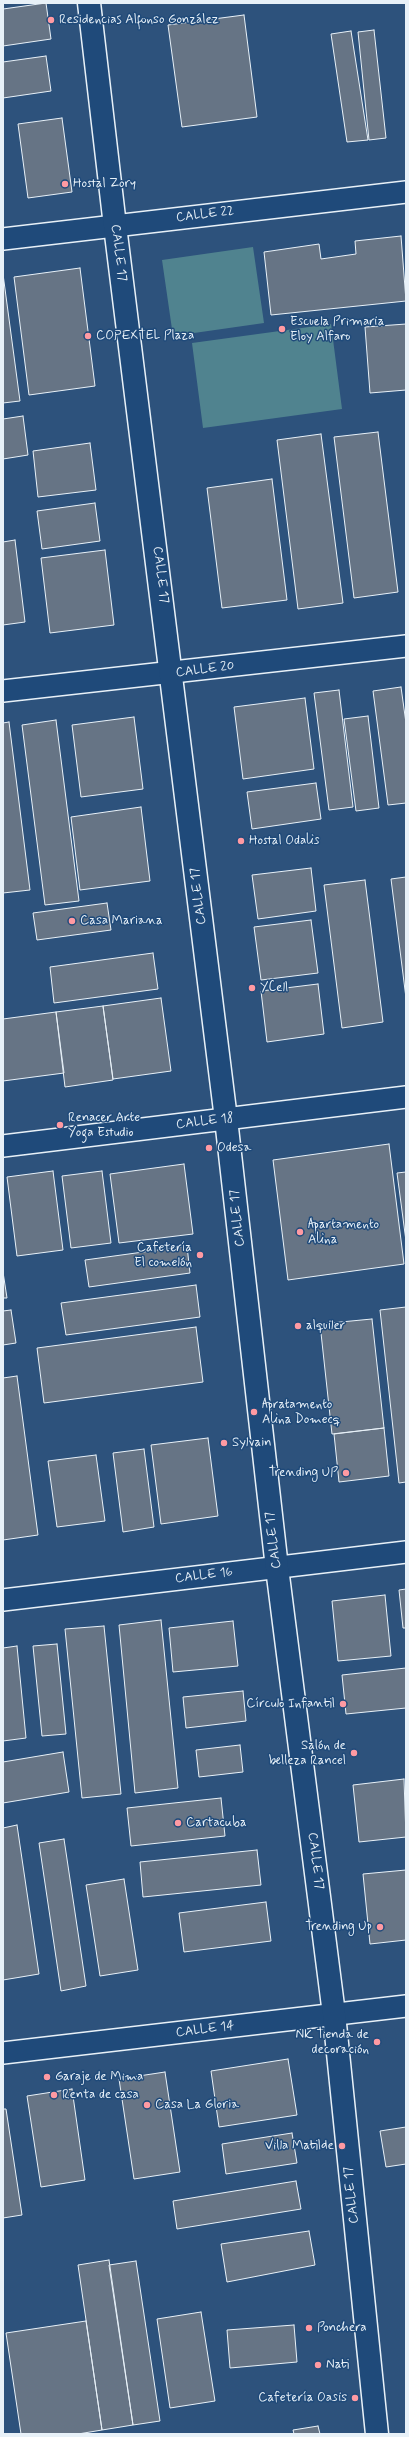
<!DOCTYPE html>
<meta charset="utf-8">
<style>
body{margin:0}
#map{position:relative;width:409px;height:2437px;overflow:hidden;background:#2d527c;font-family:Mynerve,sans-serif}
canvas{display:block}
.frame{position:absolute;inset:0;border:4px solid #e8f1f8;pointer-events:none}
</style>
<div id="map">
<canvas width="409" height="2437"></canvas>
<div class="frame"></div>
</div>
<script>
const ctx = document.querySelector('canvas').getContext('2d');
ctx.lineJoin = 'round';
function paint(path, color) { ctx.fillStyle = color; ctx.fill(path, 'evenodd'); }
const toPath = rows => new Path2D(rows.map(r => 'M' + r).join(''));
function stroke(path, color, width, dash) { ctx.strokeStyle = color; ctx.lineWidth = width; ctx.lineCap = dash ? 'butt' : 'round'; ctx.setLineDash(dash || []); ctx.stroke(path); }
function label(font, color, halo, rows, align = 'center') {
  ctx.font = font + ' Mynerve,sans-serif'; ctx.lineWidth = 3; ctx.setLineDash([]); ctx.textBaseline = 'middle'; ctx.strokeStyle = halo; ctx.fillStyle = color; for (const [text, x, y, turn = 0] of rows) {
    ctx.save(); ctx.translate(x, y); ctx.rotate((+turn || 0) * Math.PI / 180); ctx.textAlign = isNaN(turn) ? turn : align; if (halo) ctx.strokeText(text, 0, 0); ctx.fillText(text, 0, 0); ctx.restore();
  }
}
const green = toPath([
 [253,247,264,323,173,336,162,260],
 [331,324,342,409,203,428,192,343]
]);
const building = toPath([
 [46,3,51,39,3,46,3,9,46,3],
 [244,15,257,117,182,127,168,25,244,15],
 [374,30,386,138,369,140,358,32,374,30],
 [351,31,368,140,347,142,331,34,351,31],
 [46,56,51,91,3,98,3,62,46,56],
 [62,118,72,192,28,198,18,124,62,118],
 [401,236,406,301,271,315,264,252,319,244,321,259,356,254,355,241,401,236],
 [80,268,95,386,29,395,14,277,80,268],
 [3,274,20,401,3,403,3,274],
 [406,324,406,390,370,393,365,327,406,324],
 [23,416,28,455,3,459,3,419,23,416],
 [378,432,398,592,354,598,334,437,378,432],
 [321,434,343,603,298,609,277,440,321,434],
 [90,443,96,490,38,497,33,451,90,443],
 [272,479,287,600,222,608,207,488,272,479],
 [95,503,100,541,42,549,37,511,95,503],
 [15,540,25,622,3,625,3,542,15,540],
 [105,550,114,625,50,633,41,558,105,550],
 [401,687,406,723,406,803,388,805,373,691,401,687],
 [339,690,353,807,329,810,314,693,339,690],
 [305,698,314,769,243,779,234,707,305,698],
 [368,716,379,808,356,811,344,719,368,716],
 [134,717,143,789,81,797,72,725,134,717],
 [56,720,79,901,45,905,22,725,56,720],
 [9,722,30,890,3,893,3,723,9,722],
 [316,783,321,819,252,829,247,792,316,783],
 [141,807,150,881,80,890,71,817,141,807],
 [311,868,316,911,258,919,252,875,311,868],
 [406,877,406,998,391,879,406,877],
 [365,880,383,1022,342,1028,324,885,365,880],
 [107,903,111,930,37,940,33,913,107,903],
 [311,920,318,973,261,980,254,927,311,920],
 [153,953,158,989,54,1003,50,967,153,953],
 [318,984,324,1034,267,1042,261,991,318,984],
 [161,998,171,1071,113,1079,103,1006,161,998],
 [103,1006,113,1080,65,1087,56,1012,103,1006],
 [56,1012,64,1073,3,1081,3,1019,56,1012],
 [389,1144,404,1264,288,1280,273,1160,389,1144],
 [184,1164,193,1234,119,1243,110,1174,184,1164],
 [53,1171,63,1250,17,1256,7,1177,53,1171],
 [102,1171,111,1243,71,1248,62,1176,102,1171],
 [406,1172,406,1241,397,1173,406,1172],
 [187,1246,190,1273,89,1287,85,1260,187,1246],
 [3,1272,7,1298,3,1298,3,1272],
 [196,1285,200,1317,66,1335,61,1303,196,1285],
 [406,1307,406,1482,399,1483,380,1310,406,1307],
 [11,1310,16,1343,3,1345,3,1311,11,1310],
 [372,1319,384,1428,332,1434,320,1324,372,1319],
 [196,1327,203,1382,44,1403,37,1348,196,1327],
 [17,1376,38,1535,3,1540,3,1378,17,1376],
 [384,1428,389,1476,339,1482,334,1434,384,1428],
 [208,1438,218,1516,161,1524,151,1445,208,1438],
 [144,1449,154,1527,123,1532,113,1453,144,1449],
 [96,1455,105,1521,57,1527,48,1461,96,1455],
 [406,1589,406,1628,403,1628,399,1590,406,1589],
 [385,1595,391,1656,338,1661,332,1601,385,1595],
 [161,1620,178,1788,135,1793,119,1625,161,1620],
 [233,1621,238,1666,173,1672,169,1628,233,1621],
 [104,1626,121,1794,82,1798,65,1629,104,1626],
 [57,1644,66,1734,42,1736,33,1646,57,1644],
 [17,1646,26,1738,3,1741,3,1648,17,1646],
 [406,1668,406,1708,346,1714,342,1675,406,1668],
 [243,1691,246,1721,186,1728,183,1697,243,1691],
 [240,1745,243,1772,199,1777,196,1750,240,1745],
 [63,1752,69,1792,3,1803,3,1762,63,1752],
 [404,1779,406,1837,359,1842,353,1785,404,1779],
 [221,1798,225,1836,131,1846,127,1808,221,1798],
 [17,1825,39,1974,3,1980,3,1828,17,1825],
 [64,1839,86,1986,61,1991,39,1843,64,1839],
 [257,1850,261,1885,143,1897,140,1862,257,1850],
 [406,1870,406,1940,370,1944,363,1874,406,1870],
 [124,1879,138,1970,100,1976,86,1885,124,1879],
 [266,1902,271,1941,184,1952,179,1913,266,1902],
 [288,2059,297,2115,219,2127,211,2071,288,2059],
 [165,2072,180,2172,134,2179,119,2079,165,2072],
 [72,2089,85,2180,41,2187,27,2096,72,2089],
 [3,2109,6,2109,22,2215,3,2218,3,2109],
 [406,2127,406,2164,386,2167,380,2131,406,2127],
 [292,2133,297,2163,226,2174,222,2144,292,2133],
 [296,2181,301,2209,177,2229,173,2201,296,2181],
 [309,2231,315,2265,227,2282,221,2244,309,2231],
 [109,2260,133,2425,102,2430,78,2265,109,2260],
 [136,2261,160,2421,133,2425,109,2265,136,2261],
 [201,2312,215,2401,170,2408,157,2319,201,2312],
 [86,2321,102,2430,78,2434,21,2434,6,2333,86,2321],
 [294,2325,297,2362,230,2368,227,2330,294,2325],
 [318,2426,320,2434,294,2434,293,2430,318,2426]
]);
const minor = toPath([
 [3,239,406,192],
 [3,691,406,646],
 [3,1146,406,1097],
 [3,1600,406,1552],
 [3,2053,406,2006]
]);
const tertiary = toPath([
 [89,3,115,226,226,1119,277,1568,334,2014,377,2434]
]);
const markers = [
 [51,20,4,"#ff9aa2"],
 [65,184,4,"#ff9aa2"],
 [282,329,4,"#ff9aa2"],
 [88,336,4,"#ff9aa2"],
 [241,841,4,"#ff9aa2"],
 [72,921,4,"#ff9aa2"],
 [252,988,4,"#ff9aa2"],
 [60,1125,4,"#ff9aa2"],
 [209,1148,4,"#ff9aa2"],
 [300,1232,4,"#ff9aa2"],
 [200,1255,4,"#ff9aa2"],
 [298,1326,4,"#ff9aa2"],
 [254,1412,4,"#ff9aa2"],
 [224,1443,4,"#ff9aa2"],
 [346,1473,4,"#ff9aa2"],
 [343,1704,4,"#ff9aa2"],
 [354,1753,4,"#ff9aa2"],
 [178,1823,4,"#ff9aa2"],
 [380,1927,4,"#ff9aa2"],
 [377,2042,4,"#ff9aa2"],
 [47,2077,4,"#ff9aa2"],
 [54,2095,4,"#ff9aa2"],
 [147,2105,4,"#ff9aa2"],
 [342,2146,4,"#ff9aa2"],
 [309,2328,4,"#ff9aa2"],
 [318,2365,4,"#ff9aa2"],
 [355,2398,4,"#ff9aa2"]
];
const poiNames = [
 ["Residencias Alfonso González",59,20],
 ["Hostal Zory",73,184],
 ["Escuela Primaria",290,322],
 ["Eloy Alfaro",290,337],
 ["COPEXTEL Plaza",96,336],
 ["Hostal Odalis",249,841],
 ["Casa Mariana",80,921],
 ["YCell",260,988],
 ["Renacer Arte",68,1118],
 ["Yoga Estudio",68,1133],
 ["Odesa",217,1148],
 ["Apartamento",308,1225],
 ["Alina",308,1240],
 ["Cafetería",192,1248,"right"],
 ["El comelón",192,1263,"right"],
 ["alquiler",306,1326],
 ["Apratamento",262,1405],
 ["Alina Domecq",262,1420],
 ["Sylvain",232,1443],
 ["Trending UP",338,1473,"right"],
 ["Círculo Infantil",335,1704,"right"],
 ["Salón de",346,1746,"right"],
 ["belleza Rancel",346,1761,"right"],
 ["Cartacuba",186,1823],
 ["Trending Up",372,1927,"right"],
 ["NK Tienda de",369,2035,"right"],
 ["decoración",369,2050,"right"],
 ["Garaje de Mima",55,2077],
 ["Renta de casa",62,2095],
 ["Casa La Gloria",155,2105],
 ["Villa Matilde",334,2146,"right"],
 ["Ponchera",317,2328],
 ["Nati",326,2365],
 ["Cafetería Oasis",347,2398,"right"]
];
const streetNames = [
 ["CALLE 22",205,215,-7],
 ["CALLE 17",118,253,83],
 ["CALLE 17",160,575,83],
 ["CALLE 20",205,670,-7],
 ["CALLE 17",199,896,-97],
 ["CALLE 18",205,1122,-7],
 ["CALLE 17",238,1218,-96],
 ["CALLE 17",274,1540,-97],
 ["CALLE 16",204,1576,-7],
 ["CALLE 17",315,1861,83],
 ["CALLE 14",205,2030,-7],
 ["CALLE 17",352,2195,-96]
];
paint(green, '#50838f');
paint(building, '#667485');
stroke(building, '#e8f1f8', 1);
stroke(minor, '#e8f1f8', 24);
stroke(tertiary, '#e8f1f8', 25);
stroke(minor, '#1f4a7a', 21);
stroke(tertiary, '#1f4a7a', 22);
for (const [x, y, r, color] of markers) { const dot = new Path2D(); dot.arc(x, y, r, 0, 2 * Math.PI); ctx.fillStyle = color; ctx.fill(dot); stroke(dot, '#1f4a7a', 1.5); }
label('13px', '#e8f1f8', '#1f4a7a', poiNames, 'left');
label('13px', '#e8f1f8', '#1f4a7a', streetNames);
</script>
